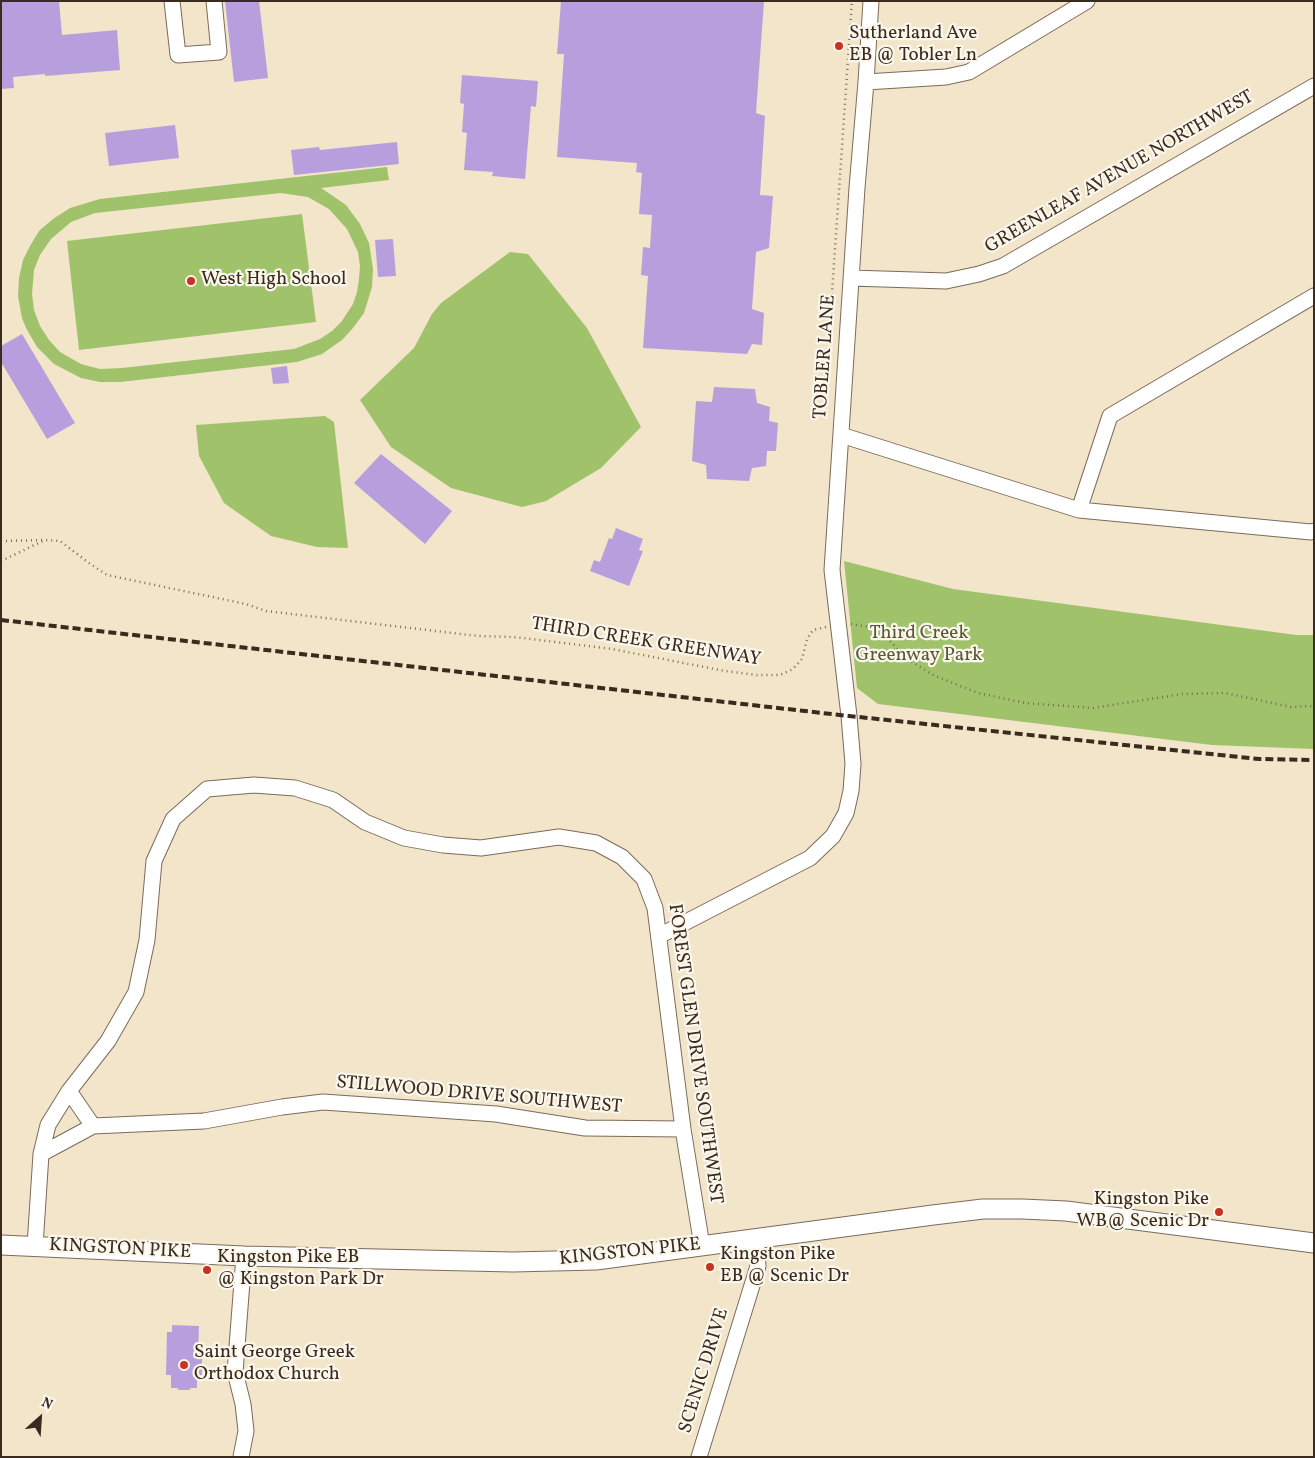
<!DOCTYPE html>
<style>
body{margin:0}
#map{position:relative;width:1315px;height:1458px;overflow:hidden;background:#f2e5ca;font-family:Vollkorn,serif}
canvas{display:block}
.frame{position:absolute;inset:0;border:2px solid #3b2a1e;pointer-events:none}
.north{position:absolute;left:15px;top:1393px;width:50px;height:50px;-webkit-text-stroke:4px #fbf7ec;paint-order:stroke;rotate:26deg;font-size:14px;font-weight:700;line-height:20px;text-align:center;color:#3b2a1e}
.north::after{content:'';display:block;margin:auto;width:18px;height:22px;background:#3b2a1e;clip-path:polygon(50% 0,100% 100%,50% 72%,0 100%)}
</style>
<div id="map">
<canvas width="1315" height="1458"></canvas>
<div class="frame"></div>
<div class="north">N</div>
</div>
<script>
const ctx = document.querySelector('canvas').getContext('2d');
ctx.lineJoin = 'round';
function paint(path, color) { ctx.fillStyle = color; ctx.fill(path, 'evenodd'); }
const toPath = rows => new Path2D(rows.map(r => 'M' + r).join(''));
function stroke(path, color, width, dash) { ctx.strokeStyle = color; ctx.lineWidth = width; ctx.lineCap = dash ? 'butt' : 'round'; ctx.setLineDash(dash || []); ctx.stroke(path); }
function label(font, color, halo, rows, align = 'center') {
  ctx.font = font + ' Vollkorn,serif'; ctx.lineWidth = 4.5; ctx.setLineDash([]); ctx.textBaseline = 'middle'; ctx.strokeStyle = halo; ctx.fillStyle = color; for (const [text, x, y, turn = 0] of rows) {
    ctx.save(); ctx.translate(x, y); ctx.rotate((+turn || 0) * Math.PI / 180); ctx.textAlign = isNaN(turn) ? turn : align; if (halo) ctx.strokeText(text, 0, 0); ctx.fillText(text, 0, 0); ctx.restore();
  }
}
const green = toPath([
 [387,167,389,180,321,188,346,205,360,224,369,243,373,269,372,287,364,313,353,328,342,340,322,354,297,362,120,382,100,382,81,378,54,364,37,347,26,328,22,318,18,296,19,278,23,260,30,246,39,231,53,219,70,208,100,199],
 [281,193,308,197,329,209,347,229,358,252,360,266,359,279,357,292,353,304,342,321,332,331,320,339,294,349,122,368,100,369,81,364,60,352,49,340,40,326,34,310,32,294,34,270,40,255,51,239,71,222,95,213],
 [302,214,316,322,79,350,67,241],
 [510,252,528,254,587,328,641,427,601,468,546,501,522,507,451,488,391,447,360,400,414,348,432,314,441,303],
 [325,416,334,422,348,548,317,547,271,536,224,503,199,456,196,425],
 [844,561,953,589,1296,635,1314,635,1314,749,1212,745,878,704,857,688]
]);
const building = toPath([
 [1,1,59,1,62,35,117,30,120,70,45,76,45,74,13,77,14,88,1,89],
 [225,1,259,1,268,78,234,82],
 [561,1,764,1,756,113,765,116,760,195,773,196,769,248,756,252,752,309,764,313,762,345,752,344,747,354,643,348,648,276,641,275,643,247,650,248,652,215,639,214,642,173,636,172,637,163,557,157,564,54,557,54],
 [462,75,538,81,536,107,531,106,525,179,492,176,493,172,464,170,467,133,462,132,464,104,460,103],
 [175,125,179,158,109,166,105,133],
 [397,142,399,164,294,175,291,150,319,147,320,150],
 [393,239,396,276,378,277,375,240],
 [22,334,75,423,47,439,1,362,1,346],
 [287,366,289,383,273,384,271,368],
 [714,387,755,389,757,403,770,407,769,421,778,423,776,451,767,451,766,466,752,468,749,481,707,479,706,465,692,461,696,401,712,402],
 [381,454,452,511,425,544,354,483],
 [616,528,643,539,639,550,643,551,629,586,590,571,594,560,600,562,609,538,612,539],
 [172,1325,199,1326,198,1355,202,1355,202,1375,197,1375,197,1388,191,1388,189,1390,179,1390,177,1388,171,1388,171,1375,166,1375,167,1332,172,1332]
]);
const path = toPath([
 [830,364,828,351,852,1],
 [1,541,43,540],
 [1,561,45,540,60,541,89,563,107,575,246,604,266,611,478,636,514,637,572,644,612,649,725,671,757,675,780,675,793,669,802,659,807,639,813,630,826,627],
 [851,624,880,629,904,657,933,675,978,693,1025,703,1093,708,1182,694,1225,693,1291,707,1314,706]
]);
const minor = toPath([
 [172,1,178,55,219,52,214,1],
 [866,82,946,77,969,72,1087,1],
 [851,278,946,281,979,274,1003,266,1314,86],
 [841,435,1079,510,1311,532,1314,531],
 [1079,510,1110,416,1314,296],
 [659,936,810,858,833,836,846,813,851,791,853,764,849,716,832,570,857,188,866,82,871,1],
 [69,1091,93,1126],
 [41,1154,93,1126,204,1121,282,1107,323,1102,496,1114,585,1128,683,1129],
 [35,1246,41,1154,48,1125,69,1091,108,1041,136,992,147,940,154,861,173,819,207,789,254,785,295,788,333,800,365,822,404,838,443,845,481,848,559,837,596,843,622,857,644,879,655,908,683,1129,702,1246],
 [241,1457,246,1431,243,1404,235,1372,244,1256],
 [699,1457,758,1266,756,1239]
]);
const major = toPath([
 [1,1245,244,1256,513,1262,596,1260,933,1215,983,1209,1022,1209,1066,1211,1314,1243]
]);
const rail = toPath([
 [1,620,849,716,1259,759,1314,760]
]);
const markers = [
 [839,46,5,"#c8321e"],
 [191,281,5,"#c8321e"],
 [1219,1212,5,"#c8321e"],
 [710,1267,5,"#c8321e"],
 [207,1270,5,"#c8321e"],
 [184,1365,5,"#c8321e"]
];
const poiNames = [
 ["Sutherland Ave",849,35],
 ["EB @ Tobler Ln",849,57],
 ["West High School",201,281],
 ["Kingston Pike",1209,1201,"right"],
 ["WB@ Scenic Dr",1209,1223,"right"],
 ["Kingston Pike",720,1256],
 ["EB @ Scenic Dr",720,1278],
 ["Kingston Pike EB",217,1259],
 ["@ Kingston Park Dr",217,1281],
 ["Saint George Greek",194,1354],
 ["Orthodox Church",194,1376]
];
const streetNames = [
 ["GREENLEAF AVENUE NORTHWEST",1120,173,-30],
 ["TOBLER LANE",826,357,-86],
 ["THIRD CREEK GREENWAY",646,643,9],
 ["FOREST GLEN DRIVE SOUTHWEST",694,1054,82],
 ["STILLWOOD DRIVE SOUTHWEST",479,1096,5],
 ["KINGSTON PIKE",120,1250,3],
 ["KINGSTON PIKE",630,1253,-6],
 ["SCENIC DRIVE",705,1371,-73]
];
const parkNames = [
 ["Third Creek",919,635],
 ["Greenway Park",919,657]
];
paint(green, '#a0c26b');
paint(building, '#b79fde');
stroke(minor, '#7b6b5a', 17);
stroke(major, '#7b6b5a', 21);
stroke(path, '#7b6b5a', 2.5, [1, 4]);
stroke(minor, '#fff', 15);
stroke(major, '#fff', 19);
stroke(rail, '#3b2a1e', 4, [8, 4]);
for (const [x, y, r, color] of markers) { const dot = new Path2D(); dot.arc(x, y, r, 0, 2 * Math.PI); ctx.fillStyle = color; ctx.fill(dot); stroke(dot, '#fbf7ec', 2); }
label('19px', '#3b2a1e', '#fbf7ec', poiNames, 'left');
label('19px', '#3b2a1e', '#fbf7ec', streetNames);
label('19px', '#595835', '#fbf7ec', parkNames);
</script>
